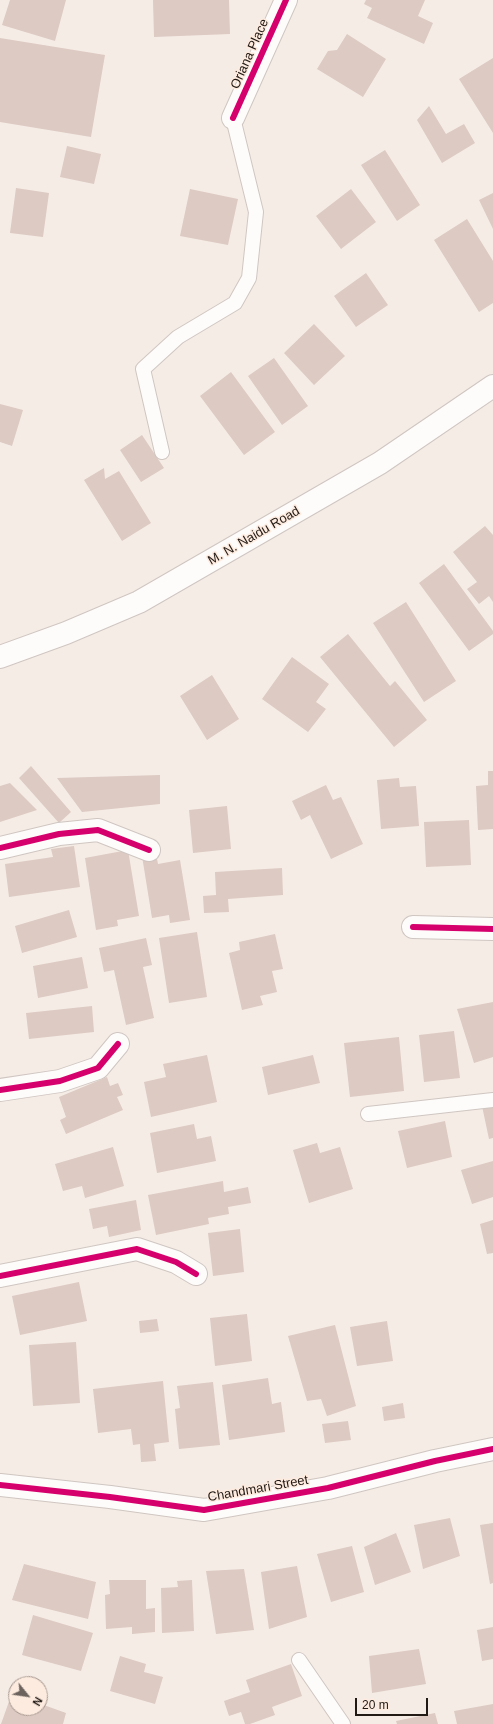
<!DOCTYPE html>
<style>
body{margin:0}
#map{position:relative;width:493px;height:1724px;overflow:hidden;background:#f6ece6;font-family:Helvetica,sans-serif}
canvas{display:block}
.north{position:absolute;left:8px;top:1676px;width:40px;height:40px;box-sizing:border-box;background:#fdebdf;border:1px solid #a5978e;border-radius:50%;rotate:120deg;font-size:11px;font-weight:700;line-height:16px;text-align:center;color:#211914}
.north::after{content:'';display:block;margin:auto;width:14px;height:18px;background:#6c635e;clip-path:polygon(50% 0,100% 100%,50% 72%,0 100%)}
.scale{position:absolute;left:355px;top:1698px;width:73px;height:18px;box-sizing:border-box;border:2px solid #211914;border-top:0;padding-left:5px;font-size:12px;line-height:14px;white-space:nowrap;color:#211914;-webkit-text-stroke:3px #fdebdf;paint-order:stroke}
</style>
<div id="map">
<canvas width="493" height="1724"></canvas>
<div class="north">N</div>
<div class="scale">20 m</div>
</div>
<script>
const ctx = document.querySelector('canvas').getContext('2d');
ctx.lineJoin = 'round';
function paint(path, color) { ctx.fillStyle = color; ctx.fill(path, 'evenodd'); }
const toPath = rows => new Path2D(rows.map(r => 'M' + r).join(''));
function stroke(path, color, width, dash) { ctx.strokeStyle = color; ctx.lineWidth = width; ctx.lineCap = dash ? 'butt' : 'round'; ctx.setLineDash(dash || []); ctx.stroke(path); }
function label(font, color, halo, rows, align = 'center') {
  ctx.font = font + ' Helvetica,sans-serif'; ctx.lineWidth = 3; ctx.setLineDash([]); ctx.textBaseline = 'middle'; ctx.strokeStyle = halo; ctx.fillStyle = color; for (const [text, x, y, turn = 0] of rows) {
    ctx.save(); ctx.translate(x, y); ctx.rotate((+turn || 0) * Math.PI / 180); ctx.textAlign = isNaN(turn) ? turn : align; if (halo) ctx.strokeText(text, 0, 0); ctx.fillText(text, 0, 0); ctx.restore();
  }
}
const building = toPath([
 [10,0,66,0,55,41,2,25],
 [153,0,229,0,230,34,154,37],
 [366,0,425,0,418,16,433,23,424,44,367,18,372,8,364,4],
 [347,34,386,59,363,97,317,69,328,51,337,50],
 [0,38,105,55,91,137,0,122],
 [493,58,493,133,459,79],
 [429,106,446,134,464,124,475,143,442,163,417,120],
 [67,146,101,154,94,184,60,177],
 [385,150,420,205,397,221,361,165],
 [16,188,49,193,43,237,10,233],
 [190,189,238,199,228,245,180,236],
 [351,189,376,222,341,249,316,216],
 [493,193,493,229,479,200],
 [467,219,493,261,493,303,479,312,434,240],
 [366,273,388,305,356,327,334,296],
 [314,324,345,356,314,385,284,353],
 [274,358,308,406,282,425,248,376],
 [231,372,275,432,244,455,200,396],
 [0,404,23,410,12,446,0,442],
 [142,435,164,468,141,482,120,450],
 [104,468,105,479,119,471,151,523,122,541,84,480],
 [485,526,493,535,493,602,489,596,479,604,467,589,477,582,453,552],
 [444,564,493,631,493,634,469,651,419,583],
 [406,602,456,681,424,702,373,623],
 [348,634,390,686,395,681,427,720,394,747,320,657],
 [292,657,329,684,316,702,326,709,308,732,262,699],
 [212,675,239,719,207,740,180,696],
 [31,766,71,812,59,823,19,778],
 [488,771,493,771,493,829,478,830,476,786,488,785],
 [160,775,160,804,82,812,57,778],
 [399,778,400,787,416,786,419,826,381,829,377,780],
 [10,783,37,810,0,822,0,786],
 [326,785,333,800,341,797,363,844,331,859,310,815,301,820,292,801],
 [227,806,231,849,193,853,189,810],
 [469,820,471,865,426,867,424,822],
 [74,846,80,887,9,897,5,864,53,857,51,849],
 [128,850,139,916,117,920,118,926,96,930,85,858],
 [156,854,158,864,180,860,190,920,170,923,169,915,152,918,142,856],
 [282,868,283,895,228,899,229,912,204,913,203,896,216,895,215,872],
 [69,910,77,937,22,953,15,926],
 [197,932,207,997,169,1003,159,938],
 [275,934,283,969,272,971,277,992,260,996,263,1005,242,1010,229,953,240,950,239,942],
 [146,938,152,965,143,967,154,1018,126,1025,114,970,104,972,99,948],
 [82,957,88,988,38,998,33,966],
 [493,1002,493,1057,474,1063,457,1009],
 [92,1006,94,1032,29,1039,26,1013],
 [454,1031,460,1078,424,1082,419,1035],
 [399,1037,404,1091,350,1097,344,1043],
 [207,1055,217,1102,151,1117,144,1082,166,1077,163,1064],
 [313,1055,320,1083,268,1095,262,1067],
 [107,1077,110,1086,118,1083,123,1095,117,1097,123,1110,66,1134,60,1120,66,1117,59,1097],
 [493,1104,493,1138,489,1139,482,1106],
 [445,1121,452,1157,407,1168,398,1131],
 [194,1124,197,1139,211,1136,216,1161,157,1173,150,1133],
 [317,1143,320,1153,340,1147,353,1189,309,1203,293,1150],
 [113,1147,124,1186,85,1198,82,1186,63,1191,55,1164],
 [493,1161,493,1197,472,1204,461,1170],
 [223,1181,224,1192,248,1187,251,1203,228,1207,229,1214,208,1218,209,1224,156,1235,148,1195],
 [136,1200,141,1230,109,1237,107,1226,93,1229,89,1209],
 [493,1220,493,1253,487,1254,480,1224],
 [240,1229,244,1272,213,1276,208,1233],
 [79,1282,87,1321,20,1335,12,1296],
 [247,1314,252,1361,215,1366,210,1318],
 [157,1319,159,1331,140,1333,139,1321],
 [387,1321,393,1361,357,1366,350,1327],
 [335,1325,356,1406,327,1416,321,1399,307,1401,288,1336],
 [76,1342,80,1403,33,1406,29,1345],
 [268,1378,272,1404,281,1402,285,1432,229,1440,222,1385],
 [163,1381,169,1442,154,1444,156,1461,141,1462,140,1444,133,1445,131,1429,98,1433,93,1389],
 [213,1382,220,1445,179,1449,175,1409,180,1408,177,1386],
 [403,1403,405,1418,384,1421,382,1407],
 [348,1421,351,1440,325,1443,322,1424],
 [450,1518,460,1556,423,1569,414,1525],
 [493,1523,493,1583,490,1584,480,1525],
 [396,1533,411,1572,375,1585,364,1547],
 [352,1546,364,1592,331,1602,317,1554],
 [24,1564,96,1582,88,1619,12,1600],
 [297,1566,307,1617,269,1629,261,1572],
 [244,1569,254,1630,216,1634,206,1571],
 [109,1580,146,1580,146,1609,155,1608,155,1632,132,1634,132,1627,106,1629,105,1595,110,1594],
 [192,1580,194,1631,162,1633,161,1588,178,1587,177,1581],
 [33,1615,93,1633,81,1671,22,1655],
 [493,1627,493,1659,482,1661,477,1630],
 [419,1649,426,1684,372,1693,369,1656],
 [120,1656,146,1664,144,1672,163,1677,155,1704,110,1691],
 [291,1664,302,1696,272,1707,275,1715,250,1724,245,1724,241,1712,229,1716,224,1701,250,1692,246,1680],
 [16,1682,22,1684,16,1684,16,1708,40,1708,40,1690,46,1691,41,1704,66,1713,63,1724,1,1724],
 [493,1704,493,1724,457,1724,454,1711],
 [435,1713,438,1724,397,1724,396,1721]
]);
const service = toPath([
 [162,452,143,369,178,337,235,303,249,278,256,212,233,118],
 [368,1114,493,1100],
 [299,1660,343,1724]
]);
const minor = toPath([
 [233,118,286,0],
 [0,848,59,834,98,830,149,850],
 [413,927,493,929],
 [0,1090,60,1081,98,1068,118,1044],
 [0,1276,137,1249,176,1262,196,1274]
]);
const tertiary = toPath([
 [0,1485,110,1497,204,1510,328,1488,435,1461,493,1449]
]);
const secondary = toPath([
 [0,657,66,633,139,602,380,463,493,386]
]);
const cycleway = toPath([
 [233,118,286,0],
 [0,848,59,834,98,830,149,850],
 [413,927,493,929],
 [0,1090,60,1081,98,1068,118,1044],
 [0,1276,137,1249,176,1262,196,1274],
 [0,1485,110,1497,204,1510,328,1488,435,1461,493,1449]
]);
const streetNames = [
 ["Oriana Place",250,54,-66],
 ["M. N. Naidu Road",254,536,-30],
 ["Chandmari Street",258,1489,-10]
];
paint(building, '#dccac3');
stroke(service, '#cfc6c1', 16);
stroke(minor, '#cfc6c1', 24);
stroke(tertiary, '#cfc6c1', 24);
stroke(secondary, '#cfc6c1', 24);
stroke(service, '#fefcfb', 14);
stroke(minor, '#fefcfb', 22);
stroke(tertiary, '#fefcfb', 22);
stroke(secondary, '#fefcfb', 22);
stroke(cycleway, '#d6006c', 6);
label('13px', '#211914', '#fdebdf', streetNames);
</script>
